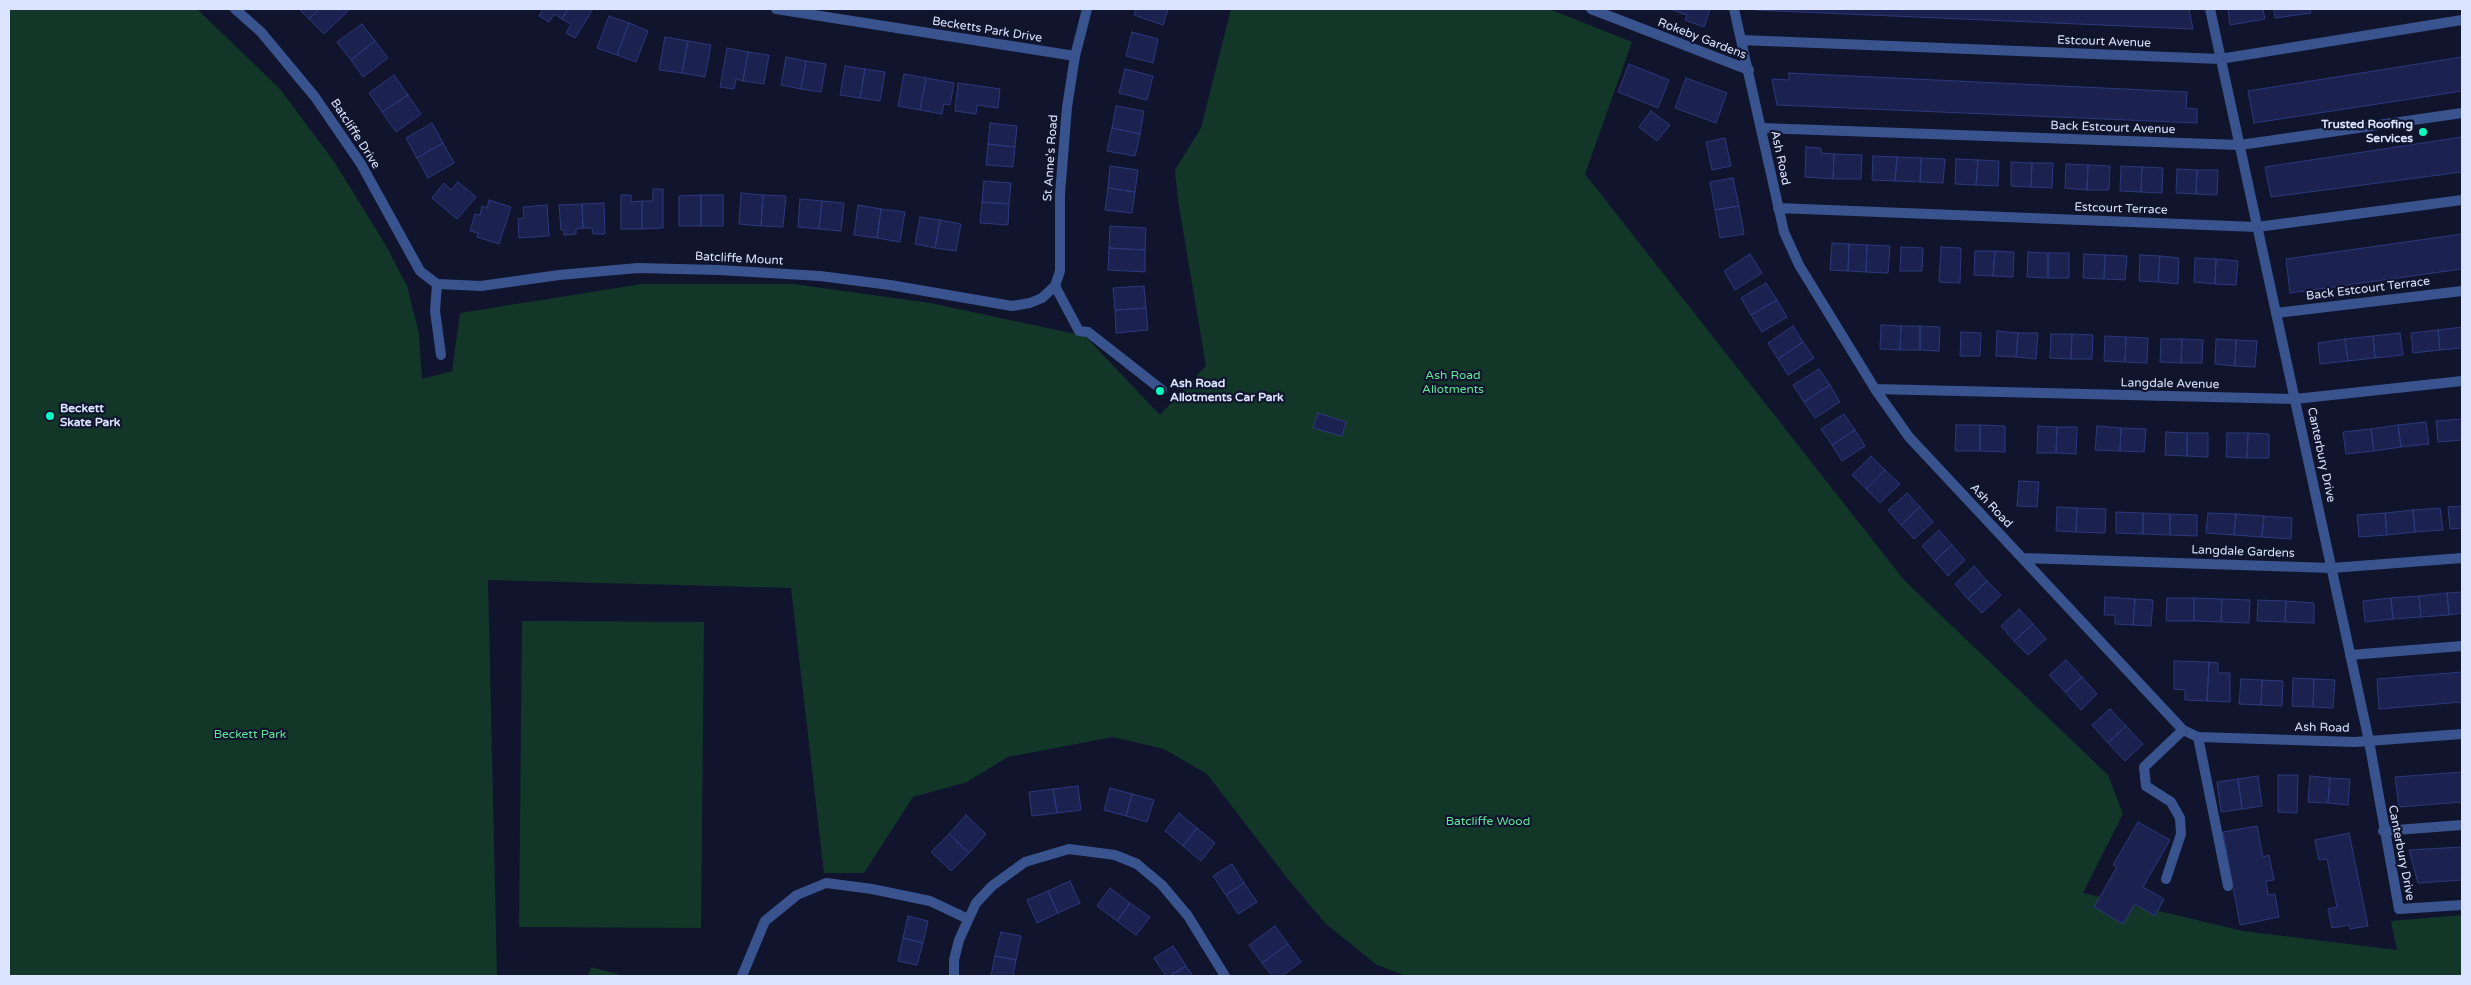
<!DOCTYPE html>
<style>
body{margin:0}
#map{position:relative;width:2471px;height:985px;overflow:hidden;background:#10152d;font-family:"Varela Round",sans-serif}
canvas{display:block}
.frame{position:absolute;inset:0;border:10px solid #dbe4ff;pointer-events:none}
</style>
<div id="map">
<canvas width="2471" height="985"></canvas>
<div class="frame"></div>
</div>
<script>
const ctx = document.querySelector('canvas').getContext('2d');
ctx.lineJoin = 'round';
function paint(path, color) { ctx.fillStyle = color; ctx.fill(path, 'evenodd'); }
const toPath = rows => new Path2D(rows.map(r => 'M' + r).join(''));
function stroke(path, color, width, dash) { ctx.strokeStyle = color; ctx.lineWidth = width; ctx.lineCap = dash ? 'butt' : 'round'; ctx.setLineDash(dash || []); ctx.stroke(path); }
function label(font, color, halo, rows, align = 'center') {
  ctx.font = font + ' "Varela Round",sans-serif'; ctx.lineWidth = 4.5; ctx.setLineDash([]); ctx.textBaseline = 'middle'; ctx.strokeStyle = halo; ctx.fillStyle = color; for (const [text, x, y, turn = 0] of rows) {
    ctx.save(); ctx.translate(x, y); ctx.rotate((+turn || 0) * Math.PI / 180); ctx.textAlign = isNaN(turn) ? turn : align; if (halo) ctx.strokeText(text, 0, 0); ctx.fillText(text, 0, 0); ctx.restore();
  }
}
const green = toPath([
 [9,9,197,9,280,89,335,163,385,244,407,286,419,334,422,379,452,371,460,313,642,284,793,284,930,303,1085,336,1160,415,1206,366,1178,200,1175,170,1201,128,1231,9,1549,9,1632,42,1585,174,1904,580,2108,775,2123,814,2083,893,2243,931,2397,950,2391,921,2462,915,2462,976,1406,976,1377,965,1326,924,1288,879,1207,774,1164,749,1113,737,1008,757,967,782,913,797,864,873,824,873,791,588,488,580,497,976,9,976],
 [522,621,704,622,701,928,519,927],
 [591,967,625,976,588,976]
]);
const building = toPath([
 [299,9,319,9,309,19,299,9],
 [319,9,350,9,324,34,309,19,319,9],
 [543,9,568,9,562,19,554,14,549,22,539,16,543,9],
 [568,9,593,9,575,38,566,33,571,24,562,19,568,9],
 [1136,9,1168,9,1163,25,1134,15,1136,9],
 [1670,9,1710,9,1704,27,1685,20,1687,15,1670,9],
 [1755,9,2189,9,2193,29,1755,10,1755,9],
 [2228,9,2263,9,2265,19,2230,25,2228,9],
 [2274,9,2310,9,2311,13,2275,18,2274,9],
 [609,16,629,23,617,55,597,48,609,16],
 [629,23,648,31,636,62,617,55,629,23],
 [362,24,375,41,351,60,337,42,362,24],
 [1132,32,1158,39,1153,63,1126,56,1132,32],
 [665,37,688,41,682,73,659,70,665,37],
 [375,41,388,58,363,77,351,60,375,41],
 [688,41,711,45,705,77,682,73,688,41],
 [727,48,748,52,743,81,736,79,734,89,720,87,727,48],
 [748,52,769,55,764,84,743,81,748,52],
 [786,57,806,61,801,89,781,85,786,57],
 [2462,57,2462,91,2254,123,2248,91,2462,57],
 [806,61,826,64,821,92,801,89,806,61],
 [1629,64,1669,80,1658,108,1618,92,1629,64],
 [845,66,865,69,860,98,840,95,845,66],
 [865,69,885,72,880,101,860,98,865,69],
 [1125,69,1153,76,1147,100,1119,93,1125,69],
 [1789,73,2187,92,2186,108,2197,109,2197,123,1777,105,1772,79,1789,80,1789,73],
 [904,74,926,78,920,110,898,106,904,74],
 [394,75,408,95,382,112,369,93,394,75],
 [926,78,954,83,950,105,944,104,942,114,920,110,926,78],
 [1686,78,1727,93,1716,123,1675,108,1686,78],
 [958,83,1000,89,998,108,977,105,976,114,955,111,958,83],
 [408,95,421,114,396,132,382,112,408,95],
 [1116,106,1144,111,1140,134,1112,128,1116,106],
 [1651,111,1670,125,1657,141,1639,127,1651,111],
 [432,123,443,143,417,158,406,138,432,123],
 [990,123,1017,126,1015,147,988,144,990,123],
 [1112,128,1140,134,1135,156,1107,151,1112,128],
 [2462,137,2462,172,2271,197,2265,167,2462,137],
 [1725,138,1731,166,1712,170,1706,142,1725,138],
 [443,143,454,163,428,178,417,158,443,143],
 [988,144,1015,147,1013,167,986,165,988,144],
 [1806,147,1821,148,1821,153,1834,154,1833,179,1805,177,1806,147],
 [1834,154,1862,155,1861,179,1833,179,1834,154],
 [1873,156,1897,157,1895,181,1872,180,1873,156],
 [1897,157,1921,158,1920,182,1895,181,1897,157],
 [1921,158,1945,159,1943,183,1920,182,1921,158],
 [1956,159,1978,160,1976,185,1955,184,1956,159],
 [1978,160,1999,161,1998,186,1976,185,1978,160],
 [2011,162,2032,163,2031,187,2011,186,2011,162],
 [2032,163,2053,163,2052,188,2031,187,2032,163],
 [2066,164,2088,165,2087,190,2065,188,2066,164],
 [2088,165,2110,166,2109,190,2087,190,2088,165],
 [1110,166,1138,170,1135,192,1108,188,1110,166],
 [2121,166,2142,167,2141,192,2120,191,2121,166],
 [2142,167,2163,168,2162,193,2141,192,2142,167],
 [2177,169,2197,170,2196,194,2176,193,2177,169],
 [2197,170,2218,170,2217,195,2196,194,2197,170],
 [1733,178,1739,206,1715,210,1710,182,1733,178],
 [984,181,1011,183,1009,204,982,202,984,181],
 [458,182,476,197,457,219,432,198,444,183,451,190,458,182],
 [1108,188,1135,192,1132,213,1105,210,1108,188],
 [653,189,663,189,663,228,642,229,642,201,653,201,653,189],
 [741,193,763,195,761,226,739,224,741,193],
 [621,195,631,195,631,202,642,201,642,229,621,229,621,195],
 [701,195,723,195,723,226,701,226,701,195],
 [701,195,701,226,679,226,679,196,701,195],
 [763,195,786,196,783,227,761,226,763,195],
 [800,199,822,201,819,229,798,227,800,199],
 [489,200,511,207,499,244,477,237,478,233,470,231,475,214,480,215,482,206,487,208,489,200],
 [822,201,844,203,841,231,819,229,822,201],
 [982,202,1009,204,1008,225,980,223,982,202],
 [604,203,605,234,593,234,592,228,583,228,582,204,604,203],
 [582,204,583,228,576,229,576,234,564,235,564,230,561,230,559,205,582,204],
 [547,205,549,236,519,238,518,219,524,218,523,207,547,205],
 [858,205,881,209,877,238,854,235,858,205],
 [1739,206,1744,234,1720,238,1715,210,1739,206],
 [881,209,905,212,900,242,877,238,881,209],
 [920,217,940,220,935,248,915,244,920,217],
 [940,220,961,224,956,251,935,248,940,220],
 [1110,226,1146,228,1145,250,1109,248,1110,226],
 [2462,234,2462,269,2290,293,2286,259,2462,234],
 [1832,243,1849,244,1848,271,1830,270,1832,243],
 [1849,244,1867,245,1866,272,1848,271,1849,244],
 [1867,245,1890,246,1888,273,1866,272,1867,245],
 [1901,247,1923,248,1922,271,1900,271,1901,247],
 [1941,247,1961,248,1960,283,1939,282,1941,247],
 [1109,248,1145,250,1145,272,1108,270,1109,248],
 [1975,251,1995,251,1993,276,1974,275,1975,251],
 [1995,251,2014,252,2013,277,1993,276,1995,251],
 [2028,252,2048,253,2048,278,2027,277,2028,252],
 [2048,253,2069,253,2069,278,2048,278,2048,253],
 [1750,254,1762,273,1735,290,1724,271,1750,254],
 [2084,254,2105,255,2104,279,2083,278,2084,254],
 [2105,255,2127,256,2125,280,2104,279,2105,255],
 [2140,255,2160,256,2158,282,2139,281,2140,255],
 [2160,256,2179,258,2178,284,2158,282,2160,256],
 [2195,258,2216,259,2215,284,2194,282,2195,258],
 [2216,259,2238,261,2236,285,2215,284,2216,259],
 [1766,283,1777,300,1751,315,1741,298,1766,283],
 [1144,286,1146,308,1115,310,1113,288,1144,286],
 [1777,300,1787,317,1762,332,1751,315,1777,300],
 [1146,308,1148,330,1116,333,1115,310,1146,308],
 [1881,325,1901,326,1900,350,1880,349,1881,325],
 [1793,326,1803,342,1778,359,1768,343,1793,326],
 [1901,326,1920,326,1920,350,1900,350,1901,326],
 [1920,326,1940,327,1939,351,1920,350,1920,326],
 [2462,327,2462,348,2440,350,2438,330,2462,327],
 [2438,330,2440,350,2413,353,2411,333,2438,330],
 [1997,331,2018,333,2016,357,1996,356,1997,331],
 [1961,332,1981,333,1980,356,1960,356,1961,332],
 [2018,333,2038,333,2036,359,2016,357,2018,333],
 [2400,333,2403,355,2375,358,2373,336,2400,333],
 [2051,334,2072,334,2071,359,2050,358,2051,334],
 [2072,334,2093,335,2092,359,2071,359,2072,334],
 [2105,336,2126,337,2125,362,2104,361,2105,336],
 [2373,336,2375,358,2348,361,2345,339,2373,336],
 [2126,337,2148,338,2147,363,2125,362,2126,337],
 [2161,339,2182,339,2181,363,2160,362,2161,339],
 [2182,339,2203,340,2202,363,2181,363,2182,339],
 [2216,339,2236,340,2235,366,2215,364,2216,339],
 [2345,339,2348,361,2320,364,2318,343,2345,339],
 [2236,340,2257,341,2255,367,2235,366,2236,340],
 [1803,342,1814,358,1788,375,1778,359,1803,342],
 [1819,369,1830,385,1804,402,1793,385,1819,369],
 [1830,385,1840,402,1815,418,1804,402,1830,385],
 [1318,413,1346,422,1342,436,1313,428,1318,413],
 [1844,414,1855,430,1832,445,1821,429,1844,414],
 [2462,419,2462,440,2438,442,2436,421,2462,419],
 [2426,422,2429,444,2401,447,2398,425,2426,422],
 [1956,425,1980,425,1980,451,1955,451,1956,425],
 [1980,425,2005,426,2005,452,1980,451,1980,425],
 [2398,425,2401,447,2374,451,2371,429,2398,425],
 [2038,426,2057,427,2056,453,2037,453,2038,426],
 [2097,426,2121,428,2120,451,2095,450,2097,426],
 [2057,427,2077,427,2076,454,2056,453,2057,427],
 [2121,428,2146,429,2144,452,2120,451,2121,428],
 [2371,429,2374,451,2346,454,2343,432,2371,429],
 [1855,430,1865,446,1842,461,1832,445,1855,430],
 [2166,432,2187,433,2187,456,2165,455,2166,432],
 [2187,433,2208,433,2208,457,2187,456,2187,433],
 [2227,433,2248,433,2247,458,2226,457,2227,433],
 [2248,433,2269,434,2269,458,2247,458,2248,433],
 [1871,456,1885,470,1866,489,1852,475,1871,456],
 [1885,470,1900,484,1880,503,1866,489,1885,470],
 [2019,481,2039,482,2037,507,2017,506,2019,481],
 [1907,493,1920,507,1901,525,1888,510,1907,493],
 [2462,506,2462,528,2450,529,2448,507,2462,506],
 [1920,507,1933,522,1914,539,1901,525,1920,507],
 [2057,507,2077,508,2076,532,2056,531,2057,507],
 [2077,508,2106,509,2105,533,2076,532,2077,508],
 [2440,508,2443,530,2415,532,2413,510,2440,508],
 [2413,510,2415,532,2387,535,2385,513,2413,510],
 [2116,512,2143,513,2143,534,2116,533,2116,512],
 [2143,513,2170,514,2170,535,2143,534,2143,513],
 [2208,513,2236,514,2234,535,2206,533,2208,513],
 [2385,513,2387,535,2359,537,2357,515,2385,513],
 [2170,514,2197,515,2197,536,2170,535,2170,514],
 [2236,514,2264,516,2262,537,2234,535,2236,514],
 [2264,516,2292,518,2291,539,2262,537,2264,516],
 [1939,530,1952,545,1935,561,1922,546,1939,530],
 [1952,545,1965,560,1948,576,1935,561,1952,545],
 [1974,566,1987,581,1968,599,1955,584,1974,566],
 [1987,581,2001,595,1982,613,1968,599,1987,581],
 [2462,592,2462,613,2449,615,2447,593,2462,592],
 [2447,593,2449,615,2421,617,2419,596,2447,593],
 [2419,596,2421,617,2393,619,2391,598,2419,596],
 [2105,597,2135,599,2133,625,2115,624,2115,615,2104,615,2105,597],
 [2167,598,2194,598,2194,621,2166,621,2167,598],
 [2194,598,2222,599,2221,622,2194,621,2194,598],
 [2391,598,2393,619,2365,622,2363,601,2391,598],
 [2135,599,2153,600,2151,626,2133,625,2135,599],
 [2222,599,2250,600,2249,623,2221,622,2222,599],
 [2258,600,2286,601,2285,622,2257,621,2258,600],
 [2286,601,2314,603,2314,623,2285,622,2286,601],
 [2019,609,2033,624,2014,641,2001,626,2019,609],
 [2033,624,2046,639,2028,655,2014,641,2033,624],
 [2066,660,2082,677,2065,692,2049,675,2066,660],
 [2174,661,2209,662,2207,701,2185,700,2185,690,2174,689,2174,661],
 [2209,662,2218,663,2218,673,2230,673,2230,702,2207,701,2209,662],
 [2462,672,2462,702,2379,709,2377,679,2462,672],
 [2082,677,2097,694,2081,710,2065,692,2082,677],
 [2293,678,2314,679,2313,707,2292,706,2293,678],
 [2241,679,2262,680,2261,705,2239,704,2241,679],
 [2314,679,2335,680,2333,708,2313,707,2314,679],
 [2262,680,2283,681,2282,706,2261,705,2262,680],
 [2110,709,2126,726,2108,743,2092,725,2110,709],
 [2126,726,2143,744,2125,761,2108,743,2126,726],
 [2462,772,2462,802,2399,807,2395,777,2462,772],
 [2278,775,2298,775,2297,813,2278,812,2278,775],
 [2258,776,2262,806,2242,809,2238,779,2258,776],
 [2310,776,2330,778,2328,803,2308,802,2310,776],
 [2330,778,2350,779,2348,805,2328,803,2330,778],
 [2238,779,2242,809,2221,812,2217,782,2238,779],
 [1078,786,1081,810,1057,813,1053,789,1078,786],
 [1110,788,1132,794,1126,816,1104,810,1110,788],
 [1053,789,1057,813,1032,816,1029,792,1053,789],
 [1132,794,1154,800,1147,822,1126,816,1132,794],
 [1179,813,1197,828,1183,846,1165,831,1179,813],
 [966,815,986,834,969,853,949,834,966,815],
 [2138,822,2170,840,2143,887,2164,899,2155,916,2135,904,2123,924,2094,907,2117,867,2113,865,2138,822],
 [2257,826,2263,857,2269,855,2274,880,2266,881,2268,895,2275,894,2279,917,2240,925,2223,832,2257,826],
 [1197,828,1215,843,1201,861,1183,846,1197,828],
 [2349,833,2368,926,2350,929,2349,925,2332,928,2328,909,2337,907,2327,859,2319,860,2315,840,2349,833],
 [949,834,969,853,951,871,931,852,949,834],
 [2462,847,2462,880,2418,883,2409,850,2462,847],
 [1232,864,1244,883,1226,895,1213,876,1232,864],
 [1070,881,1080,903,1058,913,1048,891,1070,881],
 [1244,883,1257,902,1238,914,1226,895,1244,883],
 [1110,888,1130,903,1117,921,1097,906,1110,888],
 [1048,891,1058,913,1037,923,1027,900,1048,891],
 [1130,903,1150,917,1136,935,1117,921,1130,903],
 [908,916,928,921,923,943,903,938,908,916],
 [1275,926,1288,944,1262,963,1249,945,1275,926],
 [1001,932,1021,936,1016,960,995,956,1001,932],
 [903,938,923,943,917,965,898,961,903,938],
 [1288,944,1301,962,1282,976,1272,976,1262,963,1288,944],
 [1173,946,1186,966,1170,976,1166,976,1154,958,1173,946],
 [995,956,1016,960,1013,976,991,976,995,956],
 [1186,966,1193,976,1170,976,1186,966]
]);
const lane = toPath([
 [1761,128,2240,145,2462,113],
 [437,284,435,311,441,355],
 [1055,286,1079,331,1088,332,1162,390],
 [2276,313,2462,291],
 [2350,655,2462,646],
 [2198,737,2228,886],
 [2383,831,2462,825],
 [2166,879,2181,834,2180,818,2171,802,2146,786,2144,767,2183,730],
 [742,976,765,921,797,895,826,883,872,889,930,901,968,919]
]);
const street = toPath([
 [235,9,261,32,315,97,361,164,420,271,437,284,481,286,559,275,638,268,719,270,820,276,890,285,1012,306,1030,303,1042,298,1055,286,1060,271,1060,194,1067,107,1075,56,1087,9],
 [776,9,1075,56],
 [1591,9,1749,70],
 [1734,9,1784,232,1799,265,1875,389,1909,437,2183,730,2198,737,2355,742,2462,734],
 [2210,9,2369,741,2399,909,2462,905],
 [1741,40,2220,59,2462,20],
 [1778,208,2257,227,2462,200],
 [1875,389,2295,399,2462,381],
 [2022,558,2332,568,2462,558],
 [954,976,954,960,959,940,976,903,992,886,1025,862,1069,849,1115,855,1137,864,1162,885,1188,916,1225,976]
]);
const markers = [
 [2423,132,5,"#07ffc2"],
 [1160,391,5,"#07ffc2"],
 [50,416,5,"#07ffc2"]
];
const streetNames = [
 ["Becketts Park Drive",987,30,9],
 ["Rokeby Gardens",1702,39,21],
 ["Estcourt Avenue",2104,42,2],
 ["Back Estcourt Avenue",2113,128,2],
 ["Batcliffe Drive",355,134,57],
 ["St Anne's Road",1051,158,-86],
 ["Ash Road",1780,158,78],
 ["Estcourt Terrace",2121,209,2],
 ["Batcliffe Mount",739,259,3],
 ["Back Estcourt Terrace",2368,289,-7],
 ["Langdale Avenue",2170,384,1],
 ["Canterbury Drive",2321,455,78],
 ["Ash Road",1991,506,47],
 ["Langdale Gardens",2243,552,2],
 ["Ash Road",2322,728,1],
 ["Canterbury Drive",2401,853,79]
];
const poiNames = [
 ["Trusted Roofing",2413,125,"right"],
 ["Services",2413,139,"right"],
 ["Ash Road",1170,384],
 ["Allotments Car Park",1170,398],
 ["Beckett",60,409],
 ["Skate Park",60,423]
];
const parkNames = [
 ["Ash Road",1453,376],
 ["Allotments",1453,390],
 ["Beckett Park",250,735],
 ["Batcliffe Wood",1488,822]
];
paint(green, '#123729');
paint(building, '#1b224f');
stroke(building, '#2c387c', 1);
stroke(lane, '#39538e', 10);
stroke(street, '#39538e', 10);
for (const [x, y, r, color] of markers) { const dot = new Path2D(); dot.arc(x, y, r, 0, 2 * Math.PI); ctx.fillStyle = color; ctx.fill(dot); stroke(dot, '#10152d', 2); }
label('12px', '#dbe4ff', '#10152d', streetNames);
label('bold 12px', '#dbe4ff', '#10152d', poiNames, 'left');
label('12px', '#5fe796', '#10152d', parkNames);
</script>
